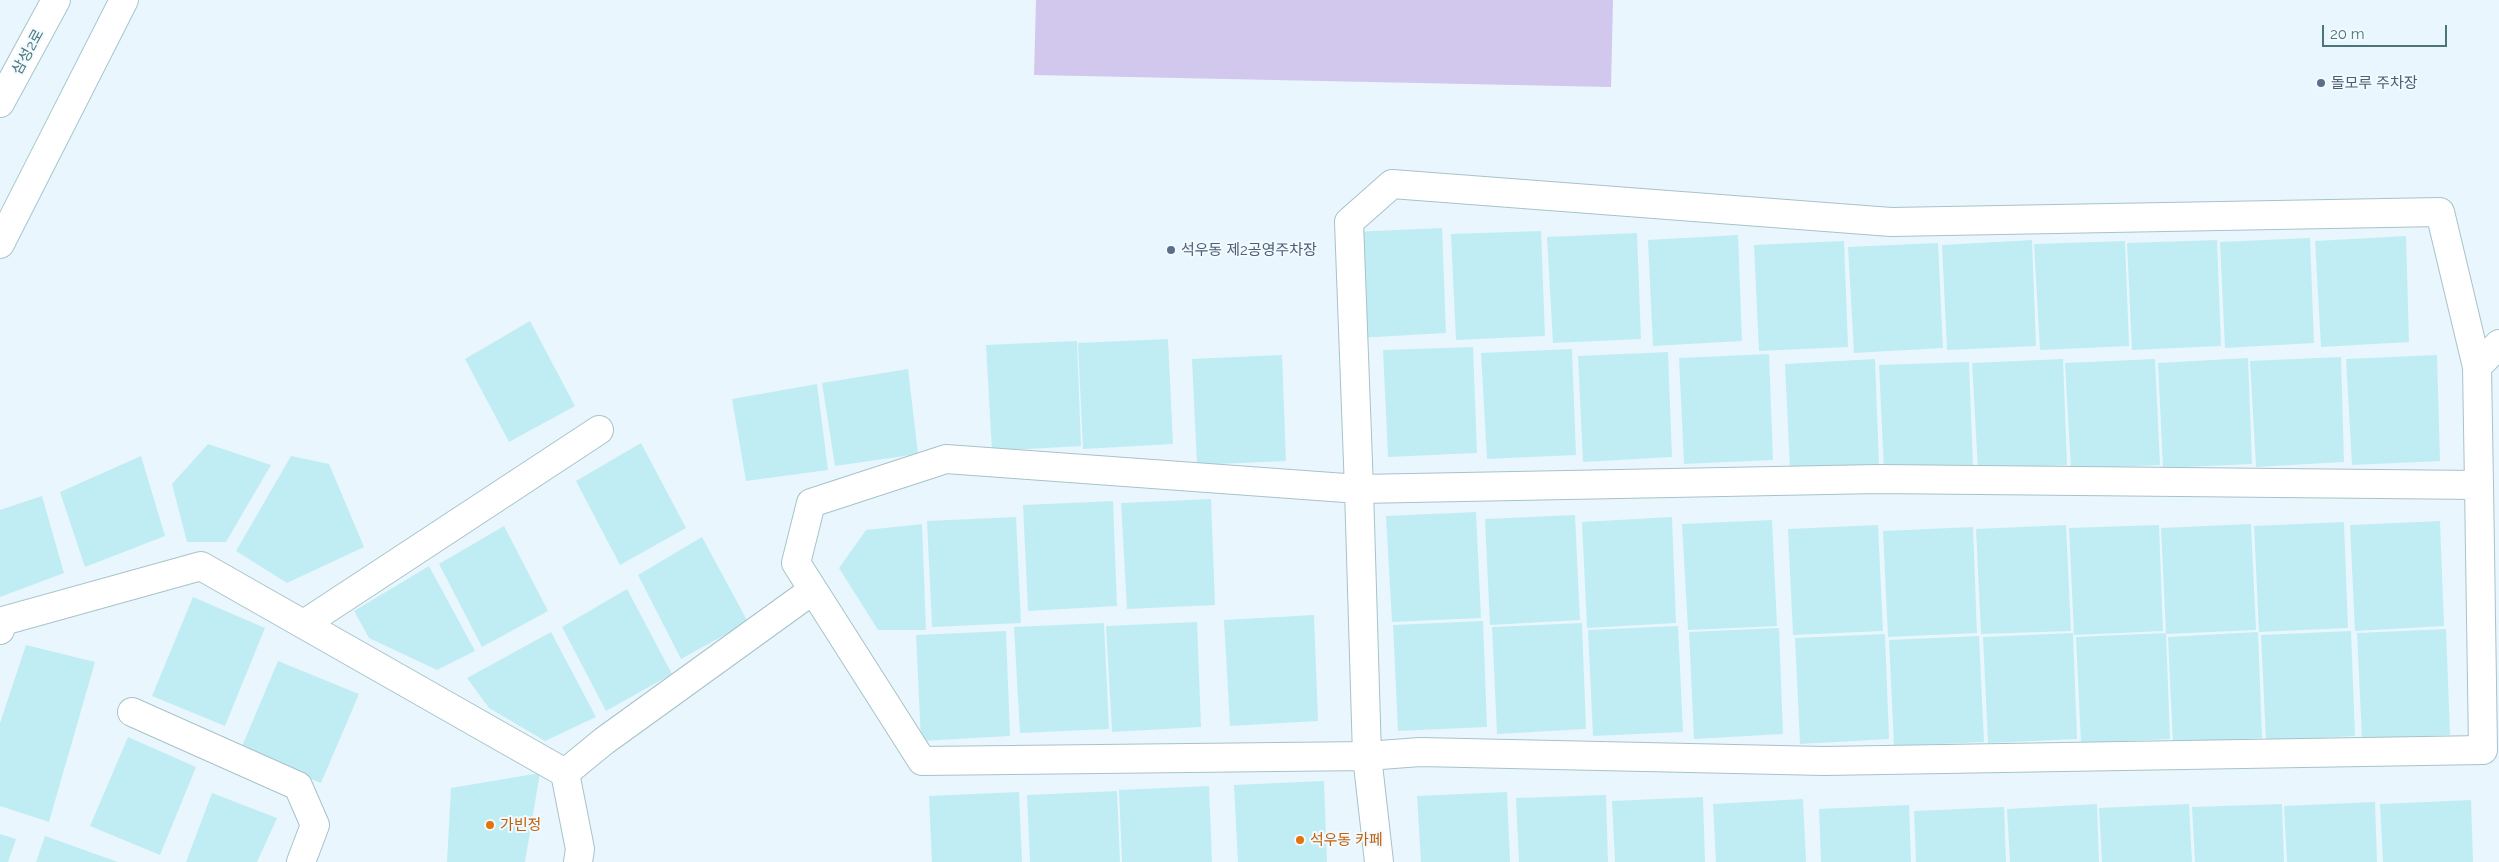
<!DOCTYPE html>
<meta charset="utf-8">
<style>
body{margin:0}
#map{position:relative;width:2499px;height:862px;overflow:hidden;background:#e9f6fd;font-family:Raleway,sans-serif}
canvas{display:block}
.scale{position:absolute;left:2322px;top:25px;width:125px;height:22px;box-sizing:border-box;border:2px solid #4c7579;border-top:0;padding-left:6px;font-size:15px;line-height:18px;white-space:nowrap;color:#4c7579;-webkit-text-stroke:4px #f0faff;paint-order:stroke}
</style>
<div id="map">
<canvas width="2499" height="862"></canvas>
<div class="scale">20 m</div>
</div>
<script>
const ctx = document.querySelector('canvas').getContext('2d');
ctx.lineJoin = 'round';
function paint(path, color) { ctx.fillStyle = color; ctx.fill(path, 'evenodd'); }
const toPath = rows => new Path2D(rows.map(r => 'M' + r).join(''));
function stroke(path, color, width, dash) { ctx.strokeStyle = color; ctx.lineWidth = width; ctx.lineCap = dash ? 'butt' : 'round'; ctx.setLineDash(dash || []); ctx.stroke(path); }
function label(font, color, halo, rows, align = 'center') {
  ctx.font = font + ' Raleway,"Noto Sans KR",sans-serif'; ctx.lineWidth = 4; ctx.setLineDash([]); ctx.textBaseline = 'middle'; ctx.strokeStyle = halo; ctx.fillStyle = color; for (const [text, x, y, turn = 0] of rows) {
    ctx.save(); ctx.translate(x, y); ctx.rotate((+turn || 0) * Math.PI / 180); ctx.textAlign = isNaN(turn) ? turn : align; if (halo) ctx.strokeText(text, 0, 0); ctx.fillText(text, 0, 0); ctx.restore();
  }
}
const green = toPath([
 [1036,0,1613,0,1611,87,1034,75]
]);
const building = toPath([
 [1442,228,1446,333,1358,338,1352,232],
 [1541,231,1545,336,1456,340,1451,234],
 [1637,233,1641,339,1553,343,1547,237],
 [1738,235,1742,341,1653,346,1648,240],
 [2406,236,2409,342,2321,347,2315,241],
 [2310,238,2314,343,2225,348,2220,242],
 [2032,240,2036,346,1947,350,1942,245],
 [2217,240,2221,346,2132,350,2127,243],
 [1844,241,1848,347,1759,351,1754,245],
 [2125,241,2129,346,2040,350,2034,244],
 [1938,243,1943,348,1854,353,1848,247],
 [530,321,575,406,509,442,465,359],
 [1168,339,1173,444,1083,449,1078,343],
 [1077,341,1081,446,992,451,986,345],
 [1473,347,1477,453,1388,457,1383,350],
 [1572,349,1576,455,1487,459,1481,353],
 [1668,352,1672,457,1583,462,1578,356],
 [1769,354,1773,460,1684,464,1679,358],
 [1282,355,1286,461,1197,465,1192,359],
 [2437,355,2440,461,2352,465,2346,359],
 [2341,357,2344,462,2256,467,2250,361],
 [2248,358,2252,464,2163,468,2158,363],
 [1875,359,1879,465,1790,470,1785,364],
 [2063,359,2067,465,1978,470,1972,363],
 [2155,359,2160,465,2071,469,2065,363],
 [1969,362,1973,467,1884,471,1879,365],
 [908,369,918,454,835,466,822,383],
 [817,384,828,470,746,481,732,399],
 [641,443,686,528,620,565,576,481],
 [208,444,271,465,226,542,187,542,172,484],
 [141,456,165,536,85,567,60,492],
 [291,456,329,464,364,547,287,583,236,551],
 [42,496,64,573,0,597,0,510],
 [1211,499,1215,605,1127,609,1121,503],
 [1113,501,1117,606,1028,611,1023,505],
 [1476,512,1481,618,1392,622,1386,516],
 [1575,515,1580,620,1490,625,1485,519],
 [1016,517,1021,623,932,627,927,521],
 [1672,517,1676,623,1587,628,1582,522],
 [1772,520,1777,626,1688,630,1682,524],
 [2440,521,2444,626,2355,631,2350,525],
 [2344,522,2348,628,2259,632,2254,526],
 [922,524,926,630,878,630,839,568,866,530],
 [2251,524,2256,630,2166,634,2161,528],
 [1878,525,1883,631,1793,635,1788,529],
 [2066,525,2071,631,1981,634,1976,529],
 [2159,525,2163,631,2074,635,2069,528],
 [504,526,548,611,482,647,439,564],
 [1973,527,1977,633,1888,637,1883,531],
 [702,537,748,622,681,659,638,575],
 [429,566,475,651,437,670,369,638,354,611],
 [627,589,672,674,606,711,562,627],
 [193,597,265,628,225,726,152,696],
 [1314,615,1318,721,1230,726,1224,620],
 [1483,621,1487,727,1398,731,1393,625],
 [1197,622,1201,727,1112,732,1106,626],
 [1104,623,1109,729,1020,733,1014,627],
 [1582,623,1586,729,1497,734,1492,627],
 [1678,626,1683,732,1593,736,1588,630],
 [1779,628,1783,734,1694,739,1689,632],
 [2446,629,2450,735,2362,739,2357,633],
 [1006,631,1010,736,921,741,916,635],
 [2351,631,2355,736,2266,741,2261,635],
 [551,632,596,717,545,741,489,708,467,678],
 [2258,632,2262,738,2173,743,2168,637],
 [2073,633,2077,739,1988,743,1983,637],
 [2166,633,2170,739,2081,743,2076,637],
 [1885,634,1889,739,1800,744,1795,638],
 [1979,636,1984,742,1894,746,1889,640],
 [26,645,95,662,49,822,0,806,0,723],
 [278,661,359,694,321,783,240,751],
 [128,737,196,767,160,855,90,826],
 [540,773,525,862,447,862,451,788],
 [1324,781,1327,862,1238,862,1234,785],
 [1209,786,1212,862,1122,862,1119,790],
 [1117,791,1120,862,1030,862,1027,795],
 [1019,792,1022,862,932,862,929,796],
 [1507,792,1510,862,1421,862,1417,796],
 [212,793,277,818,257,862,186,862],
 [1606,795,1608,862,1519,862,1516,798],
 [1703,797,1705,862,1615,862,1612,801],
 [1803,799,1806,862,1716,862,1713,804],
 [2471,800,2473,862,2383,862,2380,804],
 [2375,802,2377,862,2287,862,2284,806],
 [2097,804,2099,862,2010,862,2007,809],
 [2189,804,2192,862,2102,862,2099,808],
 [2282,804,2284,862,2195,862,2192,807],
 [1909,805,1911,862,1821,862,1819,809],
 [2004,807,2006,862,1916,862,1914,811],
 [0,834,16,839,8,862,0,862],
 [45,836,118,862,36,862]
]);
const street = toPath([
 [2477,367,2499,344],
 [304,624,599,430],
 [0,630,3,621,201,566,565,773,604,741,813,590],
 [132,712,298,786,315,825,301,862],
 [565,773,580,849,578,862],
 [1379,862,1367,756,1359,489,1349,222,1392,184,1891,222,2440,212,2477,367,2479,485,2483,750,1824,761,1420,752,1367,756,922,761,796,563,811,503,946,459,1359,489,1879,479,2479,485]
]);
const secondary = toPath([
 [0,103,56,0],
 [0,244,124,0]
]);
const markers = [
 [2321,83,5,"#5c6f8a"],
 [1171,250,5,"#5c6f8a"],
 [490,825,5,"#e8710a"],
 [1300,840,5,"#e8710a"]
];
const streetNames = [
 ["삼성2로",28,52,-61]
];
const serviceNames = [
 ["돌모루 주차장",2331,83],
 ["석우동 제2공영주차장",1181,250]
];
const foodNames = [
 ["가빈정",500,825],
 ["석우동 카페",1310,840]
];
paint(green, '#d2c7ec');
paint(building, '#c0edf3');
stroke(street, '#a6c3c9', 30);
stroke(secondary, '#a5c6cd', 30);
stroke(street, '#fff', 28);
stroke(secondary, '#fff', 28);
for (const [x, y, r, color] of markers) { const dot = new Path2D(); dot.arc(x, y, r, 0, 2 * Math.PI); ctx.fillStyle = color; ctx.fill(dot); stroke(dot, '#f0faff', 2); }
label('15px', '#4c7579', '#f0faff', streetNames);
label('15px', '#4e5e75', '#f0faff', serviceNames, 'left');
label('15px', '#c56008', '#f0faff', foodNames, 'left');
</script>
